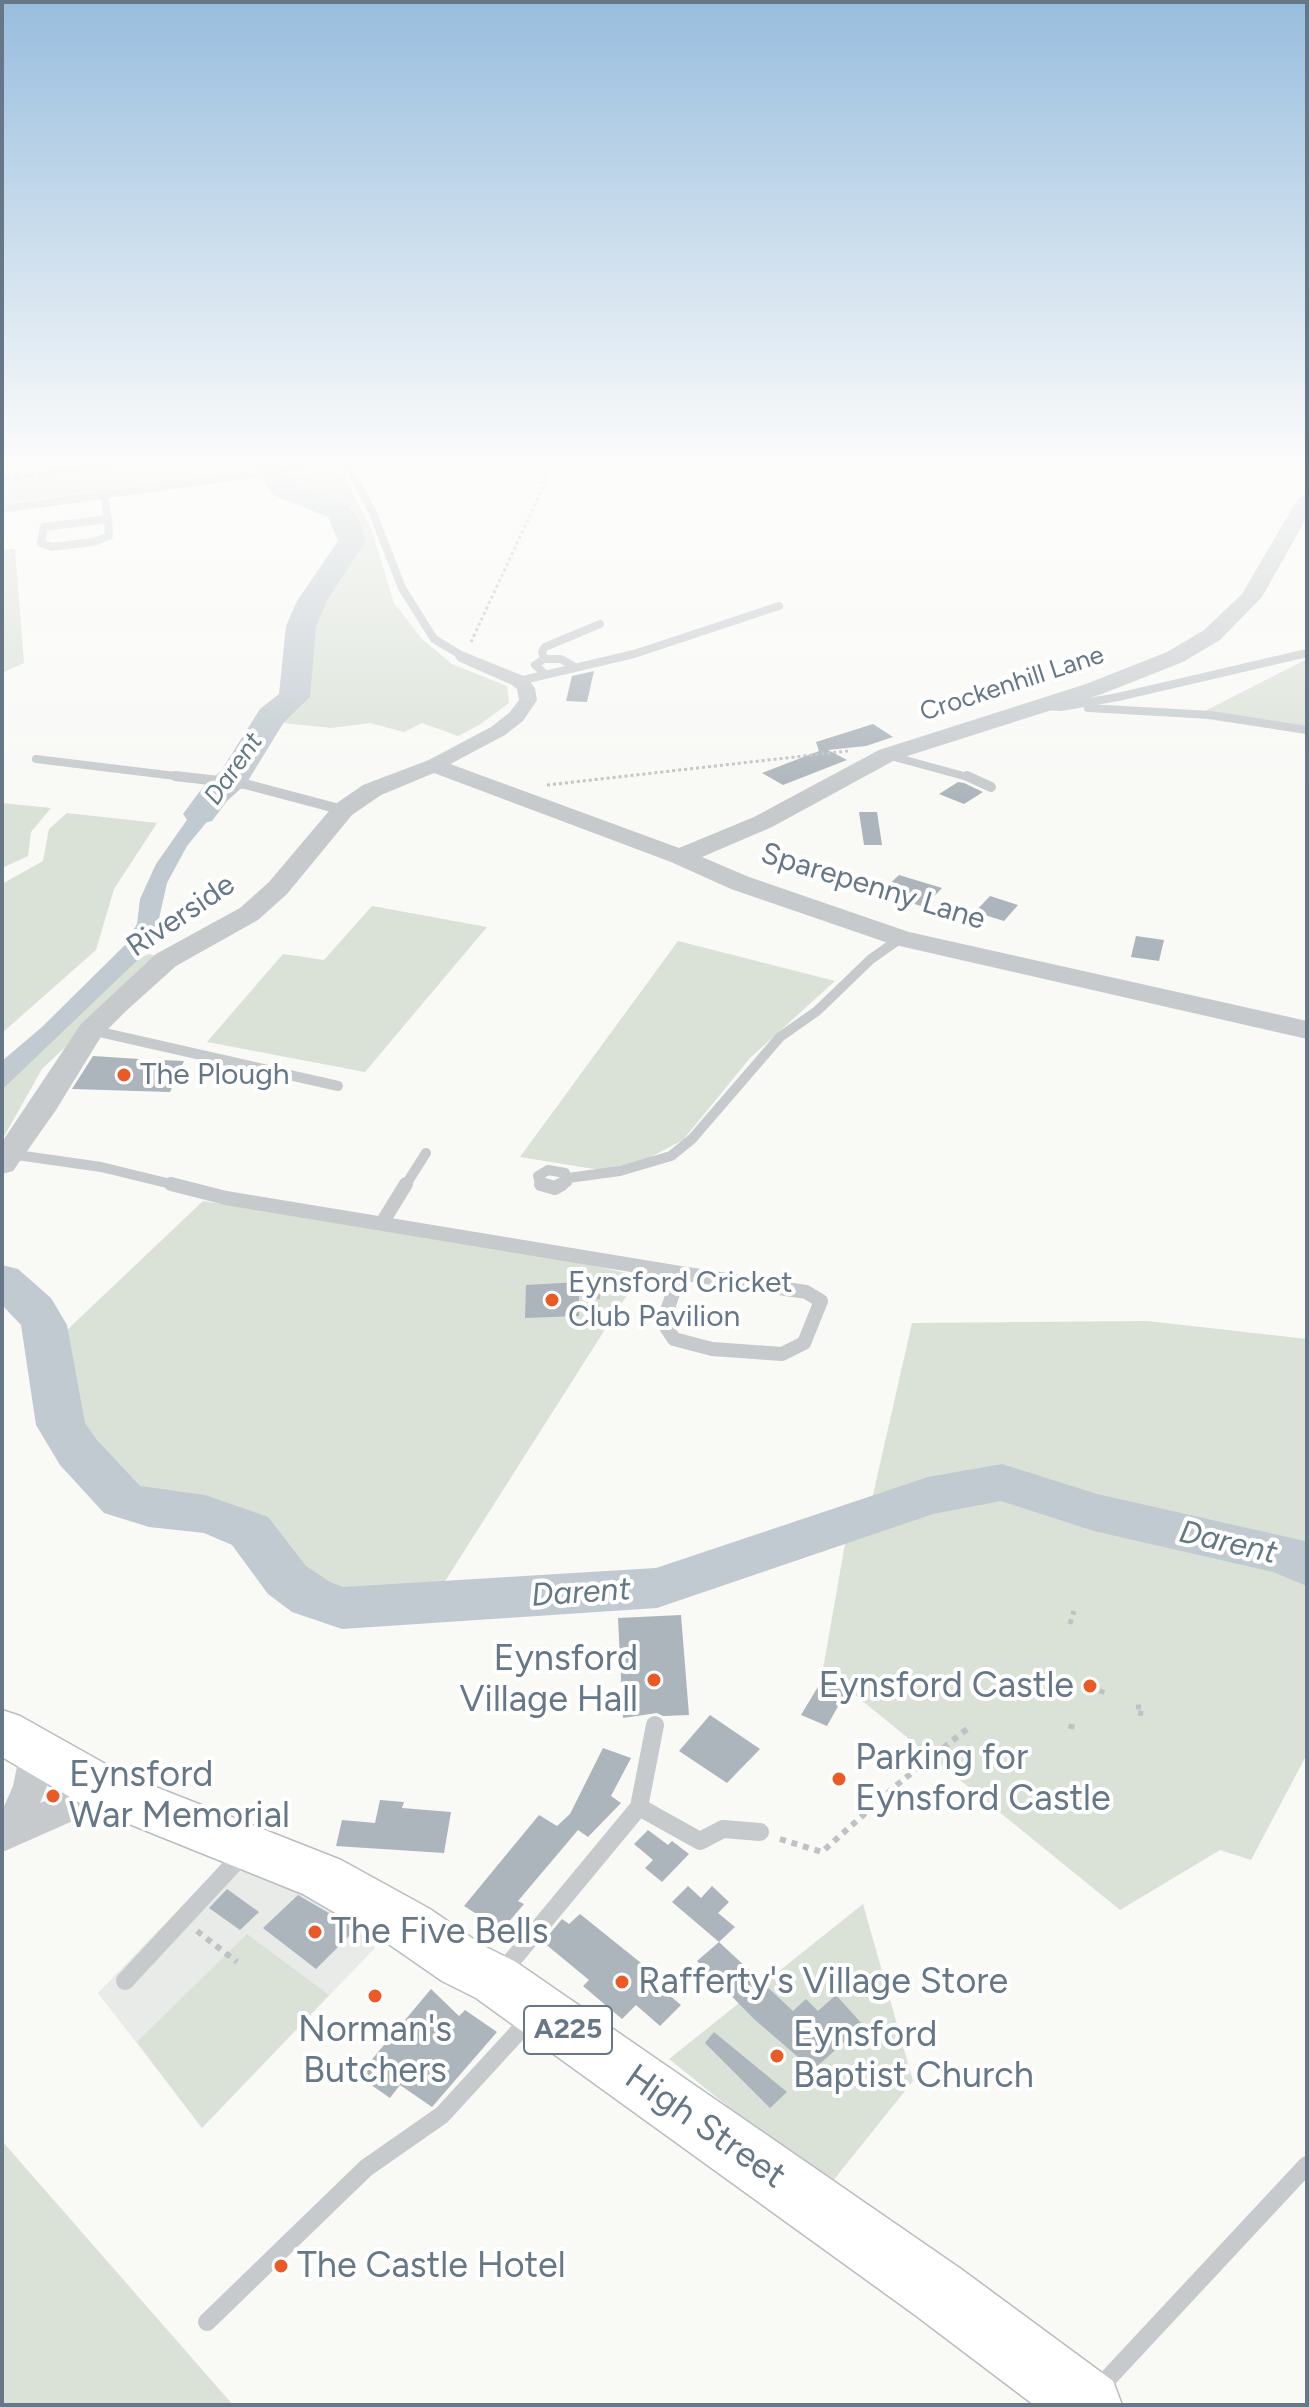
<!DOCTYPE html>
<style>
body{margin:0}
#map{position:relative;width:1309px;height:2407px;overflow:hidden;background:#f9f9f6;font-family:Figtree,sans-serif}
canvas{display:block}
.frame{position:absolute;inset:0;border:4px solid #667888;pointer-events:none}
</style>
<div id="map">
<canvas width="1309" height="2407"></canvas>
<div class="frame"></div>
</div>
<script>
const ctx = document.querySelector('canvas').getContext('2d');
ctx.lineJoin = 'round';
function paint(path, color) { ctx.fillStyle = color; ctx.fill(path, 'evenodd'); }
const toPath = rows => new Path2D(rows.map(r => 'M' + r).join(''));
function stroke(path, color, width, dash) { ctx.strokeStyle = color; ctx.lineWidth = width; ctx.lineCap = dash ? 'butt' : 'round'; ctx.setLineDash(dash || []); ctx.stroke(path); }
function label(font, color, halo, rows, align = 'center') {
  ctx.font = font + ' Figtree,sans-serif'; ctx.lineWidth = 8; ctx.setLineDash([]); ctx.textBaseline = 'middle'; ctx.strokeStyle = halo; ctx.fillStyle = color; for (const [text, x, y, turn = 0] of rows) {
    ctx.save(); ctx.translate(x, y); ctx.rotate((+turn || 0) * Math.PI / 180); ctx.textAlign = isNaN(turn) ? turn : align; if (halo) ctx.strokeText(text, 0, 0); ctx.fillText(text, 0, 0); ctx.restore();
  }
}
const built = toPath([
 [229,1857,304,1889,356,1928,375,1948,202,2128,98,1993]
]);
const green = toPath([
 [2,462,244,462,242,471,2,504],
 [325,471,343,474,371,528,394,603,422,639,452,664,507,686,509,703,479,725,458,736,422,723,404,732,370,723,331,728,283,723,308,695,310,627,365,543,351,507,289,487,281,478],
 [15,549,24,663,2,673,2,550],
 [1307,659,1307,734,1193,717],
 [2,803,51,808,31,832,28,856,2,868],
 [67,813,157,823,114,889,96,950,2,1033,2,884,43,861,49,829],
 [372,906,487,927,365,1072,207,1042,283,954,324,960],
 [678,941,835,981,750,1058,683,1140,643,1161,600,1170,520,1157],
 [149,954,160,957,42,1069,2,1140,2,1090,140,958],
 [203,1201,574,1261,639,1276,435,1597,348,1601,297,1576,260,1525,215,1508,134,1493,94,1451,74,1417,59,1380,66,1331],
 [1147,1321,1307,1339,1307,1554,1296,1548,1089,1502,1006,1474,923,1489,870,1508,912,1323],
 [1004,1489,1094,1520,1286,1564,1307,1576,1307,1754,1251,1860,1220,1850,1120,1910,823,1669,846,1538,938,1502],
 [863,1904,913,2081,828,2187,669,2059],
 [247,1934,329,1995,202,2128,137,2042],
 [2,2141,233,2405,2,2405]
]);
const water = toPath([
 [230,768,245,770,242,779,187,846,167,883,158,923,140,958,2,1090,2,1061,42,1027,125,945,137,924,140,899,156,864,203,797,221,785],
 [2,1271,50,1306,69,1352,33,1358,30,1327,2,1298]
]);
const river = toPath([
 [250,462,276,462,291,483,348,505,359,520,366,541,327,601,316,626,310,697,284,722,246,784,227,801,212,821,200,824,188,821,183,814,203,787,221,771,260,709,279,694,286,626,297,601,338,541,328,517,273,495,250,462],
 [2,1265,18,1269,51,1298,67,1325,85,1423,96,1439,140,1486,205,1495,268,1517,306,1566,330,1582,343,1587,656,1568,928,1477,1002,1464,1097,1494,1305,1541,1307,1586,1273,1572,1094,1531,1001,1501,933,1514,657,1608,342,1629,292,1612,268,1594,232,1545,204,1533,149,1527,104,1513,60,1465,36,1425,21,1325,2,1305,2,1265]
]);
const building = toPath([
 [594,671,587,702,566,701,572,676],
 [873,724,893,737,866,746,828,750,847,760,783,785,762,773,819,751,816,742],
 [958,782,964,783,983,792,964,804,939,794],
 [859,812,877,812,882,845,864,845],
 [899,875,942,888,924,907,880,893],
 [990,896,1018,905,1004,921,975,912],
 [1136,936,1164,940,1159,961,1131,957],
 [93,1056,139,1059,184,1061,170,1092,72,1089],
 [579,1282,579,1316,525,1318,526,1285],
 [681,1615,689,1715,663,1716,657,1713,623,1718,618,1618],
 [822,1680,846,1692,827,1726,801,1715],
 [710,1715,760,1749,727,1783,679,1751],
 [603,1748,631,1758,611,1796,621,1803,588,1837,578,1830,518,1901,524,1904,502,1930,464,1906,539,1815,557,1826,570,1814],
 [380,1800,404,1802,402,1808,451,1812,444,1853,336,1846,342,1820,375,1823],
 [648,1830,668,1845,672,1841,689,1854,662,1882,645,1868,653,1860,634,1844],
 [688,1886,701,1898,712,1886,729,1902,718,1913,735,1927,719,1942,672,1902],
 [227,1889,259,1912,240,1930,209,1908],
 [298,1895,356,1929,316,1969,263,1928],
 [580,1914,661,1979,656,1984,681,2005,660,2026,636,2005,622,2019,583,1986,589,1980,543,1942,562,1919,569,1924],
 [719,1942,793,2011,806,1999,818,2011,836,1995,863,2025,813,2070,754,2019,697,1961],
 [431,1989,459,2016,465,2010,497,2032,432,2107,400,2085,390,2098,358,2076],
 [714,2032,787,2092,770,2108,705,2043]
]);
const pathFar2 = toPath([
 [471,642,539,496,551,462],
 [547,785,848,751]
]);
const pathFar1 = toPath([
 [596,1309,600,1280],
 [1070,1624,1074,1611],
 [1101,1694,1103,1689],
 [1136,1707,1142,1707,1140,1716]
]);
const path = toPath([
 [1071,1729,1072,1724],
 [780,1839,822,1852,898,1784,967,1729],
 [197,1931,237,1962]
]);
const serviceFar3 = toPath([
 [346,462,372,511,402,588,434,639,464,657],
 [104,495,108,519],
 [2,509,339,462],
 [108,519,109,536,93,542,52,547,41,543,44,527,108,519],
 [544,659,542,652,545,647,600,624],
 [544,673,535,665,544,659,561,659,573,666],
 [519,681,634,654,779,606],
 [1044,706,1061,707,1118,697,1307,653],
 [1088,708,1211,715,1307,730],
 [887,755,971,778],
 [36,759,192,778]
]);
const serviceFar2 = toPath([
 [175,776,245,784,343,810],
 [967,776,991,787],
 [91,1030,338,1086],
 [10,1154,101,1167,179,1186],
 [568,1178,620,1171,671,1156,692,1139,780,1037,817,1011,871,959,901,938],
 [405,1186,426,1153],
 [547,1186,541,1185,538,1176,548,1170,565,1173,567,1182,558,1186]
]);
const serviceFar1 = toPath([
 [171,1184,226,1198,680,1273],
 [541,1184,555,1188,562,1184],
 [382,1223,406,1184],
 [680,1273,806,1292,821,1301,804,1343,782,1354,712,1349,674,1339,666,1327,668,1308,680,1273]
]);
const service = toPath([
 [639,1807,655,1725],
 [504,1970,639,1807,700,1841,723,1829,760,1832],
 [125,1981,243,1854],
 [207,2322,366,2168,442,2115,531,2018],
 [1099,2388,1307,2165]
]);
const minor = toPath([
 [464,652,526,677,535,688,537,700,523,721,505,735,441,769,427,769,424,765,427,761,491,727,509,713,519,700,517,689,512,685,458,661,455,657,464,652],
 [37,1738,49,1742,54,1752,47,1786,40,1803,106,1777,118,1781,123,1791,118,1801,5,1851,2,1850,2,1811,13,1786,20,1752,25,1742,37,1738]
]);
const tertiary = toPath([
 [1307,494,1307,517,1262,597,1220,640,1183,662,1102,694,895,760,772,827,702,857,749,877,909,932,1307,1021,1307,1039,891,944,731,889,671,862,434,773,381,795,352,815,287,894,258,920,176,966,126,1011,102,1035,56,1110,13,1171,2,1174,2,1142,81,1024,156,954,240,908,269,882,334,805,363,785,434,758,679,848,754,817,879,750,1086,684,1167,652,1204,630,1242,594,1297,500,1307,494]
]);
const primary = toPath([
 [2,1710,20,1716,125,1775,341,1860,430,1909,482,1945,516,1962,961,2269,1113,2381,1122,2405,1034,2405,915,2315,476,1998,442,1981,390,1945,303,1894,87,1807,2,1757,2,1710]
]);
const rail = toPath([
 [2,480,120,462]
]);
const markers = [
 [124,1075,8,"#eb5924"],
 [552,1300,8,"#eb5924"],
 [654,1680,8,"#eb5924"],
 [1090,1686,8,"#eb5924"],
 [839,1779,8,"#eb5924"],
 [53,1796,8,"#eb5924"],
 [315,1932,8,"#eb5924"],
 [622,1982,8,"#eb5924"],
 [375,1996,8,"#eb5924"],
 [777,2056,8,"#eb5924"],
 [281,2266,8,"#eb5924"]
];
const farStreetnames = [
 ["Crockenhill Lane",1012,684,-18]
];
const farWaternames = [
 ["Darent",234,769,-55]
];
const shields = [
 [568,2030,88]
];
const shieldNames = [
 ["A225",568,2030]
];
const streetNames = [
 ["Sparepenny Lane",873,887,17],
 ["Riverside",181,916,-34]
];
const poiNames = [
 ["The Plough",140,1075],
 ["Eynsford Cricket",568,1283],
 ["Club Pavilion",568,1317]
];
const waterNames = [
 ["Darent",1228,1543,13],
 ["Darent",581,1593,-4]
];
const nearPoinames = [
 ["Eynsford",638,1659,"right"],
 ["Village Hall",638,1700,"right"],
 ["Eynsford Castle",1074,1686,"right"],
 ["Parking for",855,1758],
 ["Eynsford Castle",855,1799],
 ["Eynsford",69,1775],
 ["War Memorial",69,1816],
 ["The Five Bells",331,1932],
 ["Rafferty's Village Store",638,1982],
 ["Norman's",375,2030,"center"],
 ["Butchers",375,2071,"center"],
 ["Eynsford",793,2035],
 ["Baptist Church",793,2076],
 ["The Castle Hotel",297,2266]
];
const nearStreetnames = [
 ["High Street",705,2127,35]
];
paint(built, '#e9ebe9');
paint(green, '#dae1d7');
paint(water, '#c1cad0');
paint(river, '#c1cad0');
paint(building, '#acb5bb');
stroke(primary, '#b9bdc1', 3);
stroke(pathFar2, '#bfc2c4', 3, [3, 3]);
stroke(pathFar1, '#bfc2c4', 5, [5, 5]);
stroke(path, '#bfc2c4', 6, [6, 6]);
stroke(serviceFar3, '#c6cacd', 8);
stroke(serviceFar2, '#c6cacd', 10);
stroke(serviceFar1, '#c6cacd', 14);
stroke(service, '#c6cacd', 18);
paint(minor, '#c6cacd');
paint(tertiary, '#c6cacd');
paint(primary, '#fff');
stroke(rail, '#a6acb2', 4, [8, 4]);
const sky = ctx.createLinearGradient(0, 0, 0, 799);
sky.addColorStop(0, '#98bdde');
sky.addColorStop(0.58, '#fcfcfb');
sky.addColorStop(1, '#fcfcfb00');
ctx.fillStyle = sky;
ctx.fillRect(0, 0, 1309, 799);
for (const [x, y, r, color] of markers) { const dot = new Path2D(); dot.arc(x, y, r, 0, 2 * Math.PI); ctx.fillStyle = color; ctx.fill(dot); stroke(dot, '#fff', 3); }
label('26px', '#667888', '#fff', farStreetnames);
label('italic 26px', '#637983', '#fff', farWaternames);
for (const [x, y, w] of shields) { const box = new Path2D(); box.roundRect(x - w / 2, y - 24, w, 48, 6); ctx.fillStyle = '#fff'; ctx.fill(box); stroke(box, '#667888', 2); }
label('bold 28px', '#667888', null, shieldNames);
label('30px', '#667888', '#fff', streetNames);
label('30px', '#667888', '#fff', poiNames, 'left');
label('italic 32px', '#637983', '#fff', waterNames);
label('36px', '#667888', '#fff', nearPoinames, 'left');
label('36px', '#667888', '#fff', nearStreetnames);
</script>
